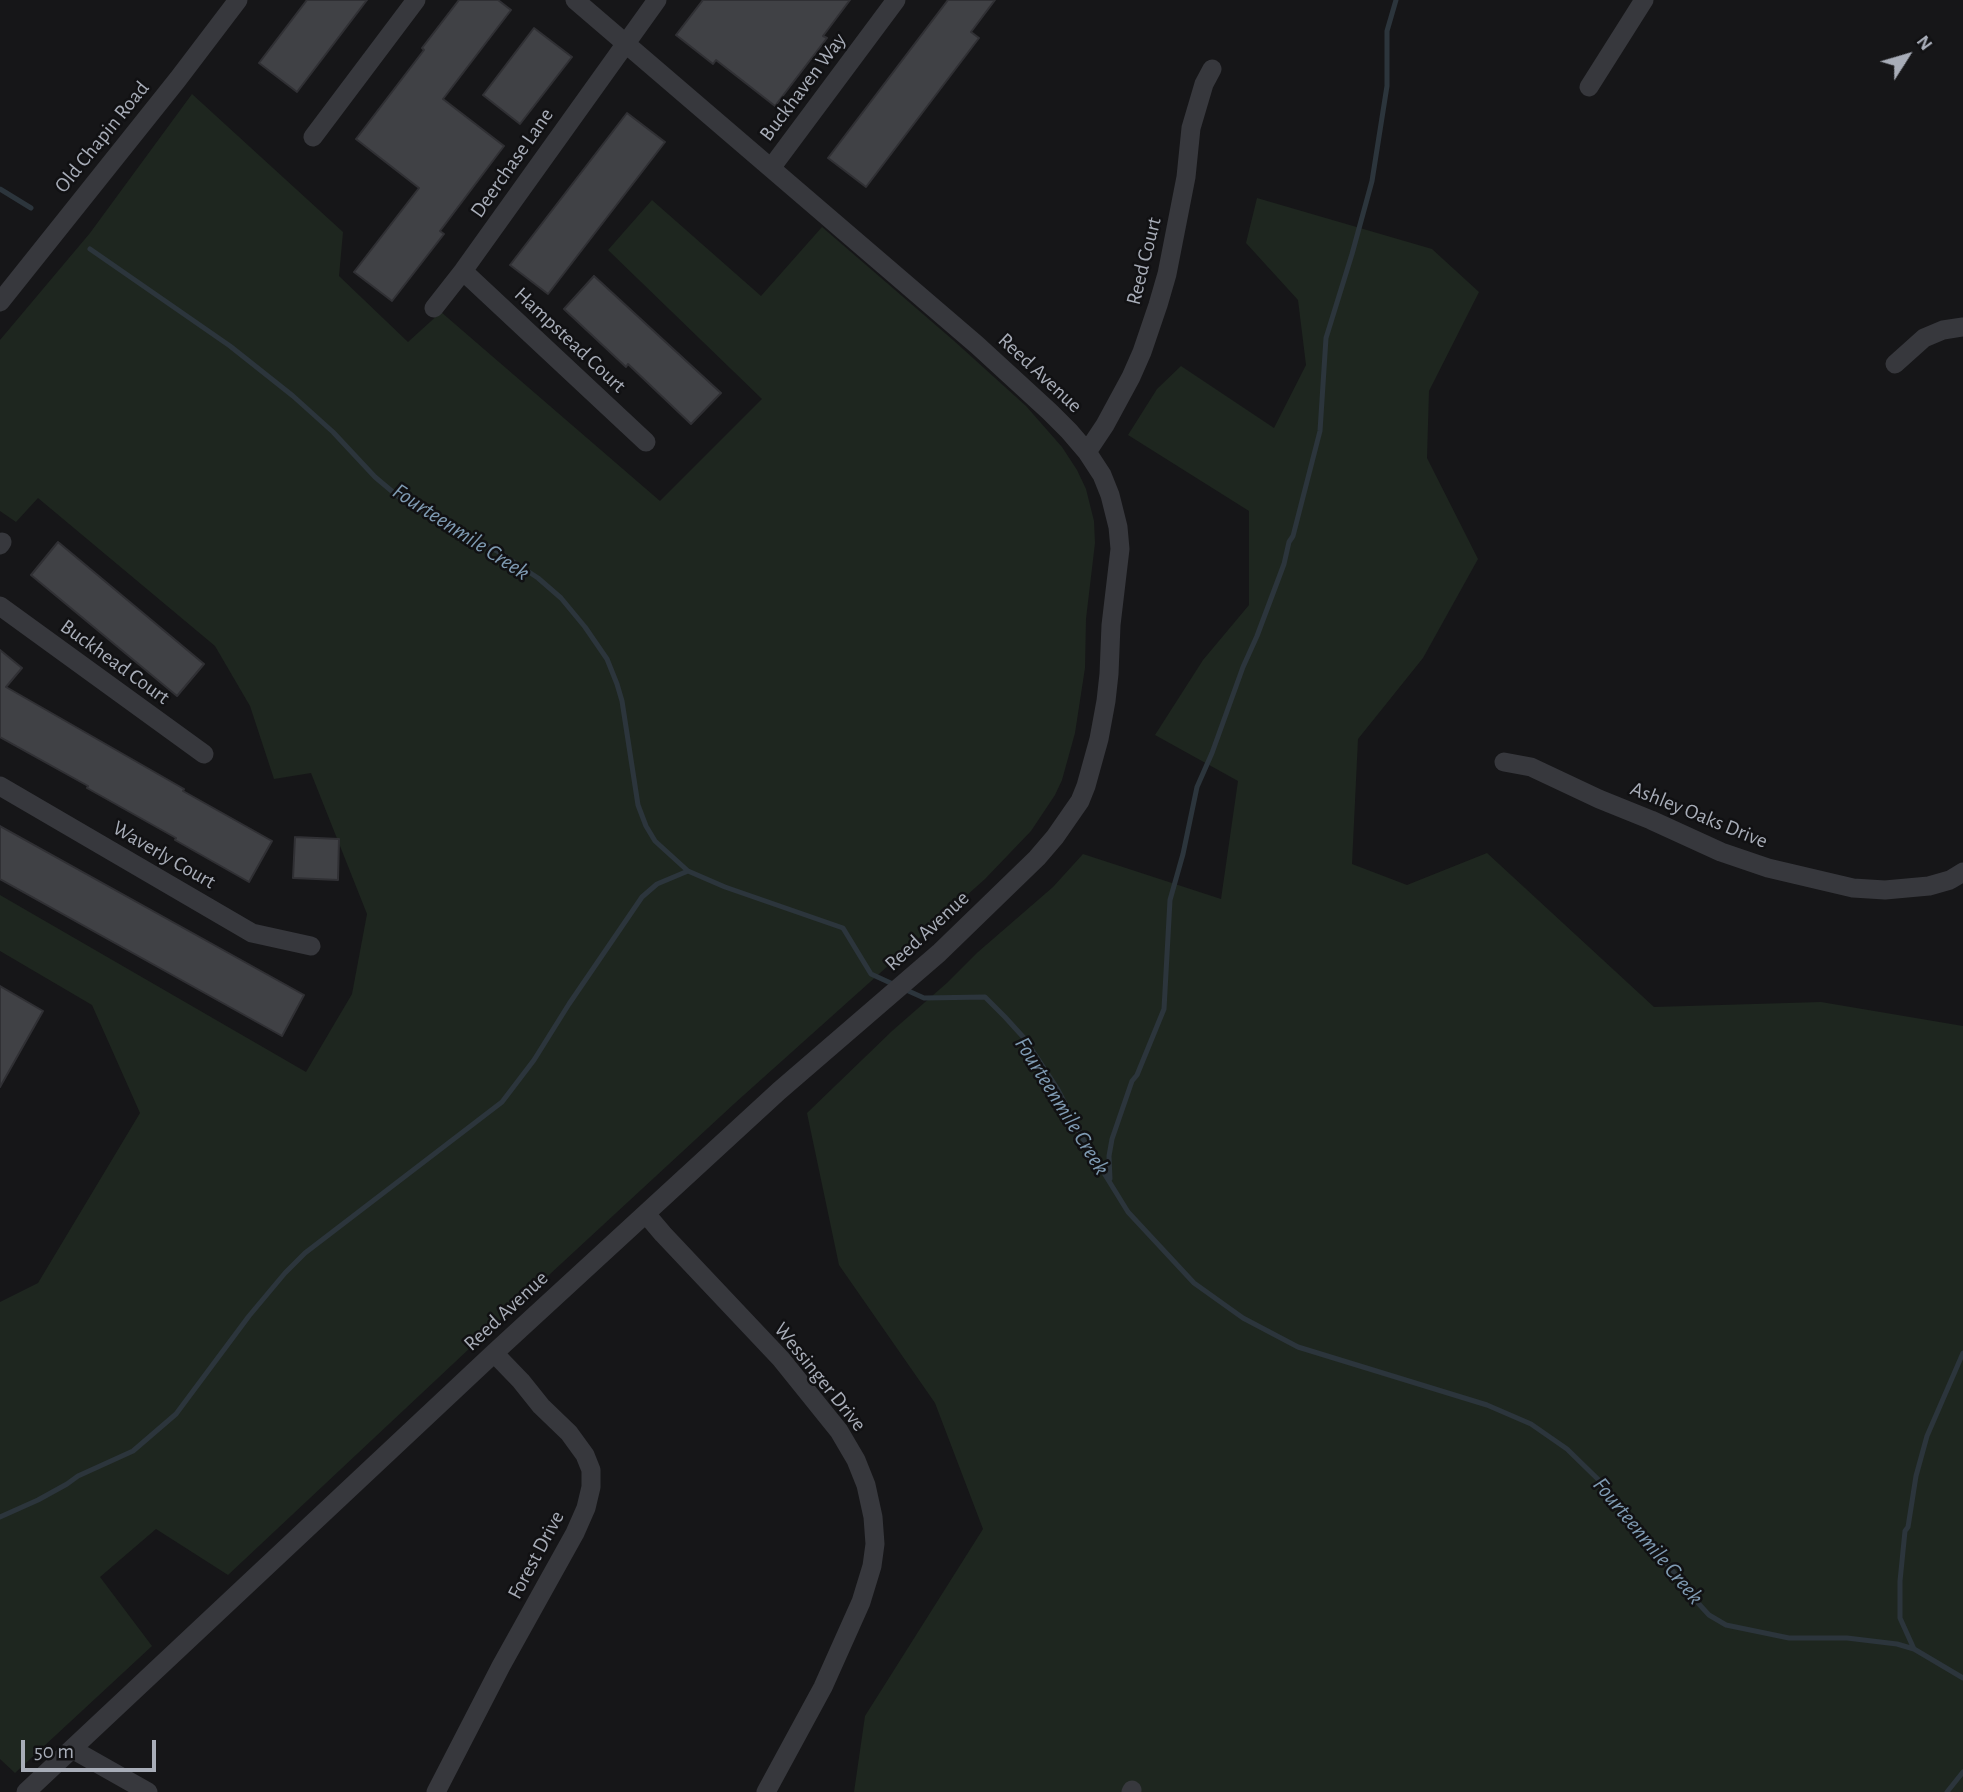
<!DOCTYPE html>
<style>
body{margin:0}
#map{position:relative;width:1963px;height:1792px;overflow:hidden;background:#161618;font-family:"Alegreya Sans",sans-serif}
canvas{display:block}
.north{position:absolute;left:1872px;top:21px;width:70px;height:70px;-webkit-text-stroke:5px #111113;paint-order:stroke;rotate:53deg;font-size:19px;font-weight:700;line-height:28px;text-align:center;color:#a8adb8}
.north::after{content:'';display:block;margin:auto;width:24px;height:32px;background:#a8adb8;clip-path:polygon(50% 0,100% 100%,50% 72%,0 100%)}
.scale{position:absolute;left:21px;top:1740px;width:135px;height:32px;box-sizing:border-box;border:4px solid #a8adb8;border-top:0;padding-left:9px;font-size:21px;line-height:24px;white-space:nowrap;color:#a8adb8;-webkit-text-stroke:5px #111113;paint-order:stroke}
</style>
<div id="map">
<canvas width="1963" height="1792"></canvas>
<div class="north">N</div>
<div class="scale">50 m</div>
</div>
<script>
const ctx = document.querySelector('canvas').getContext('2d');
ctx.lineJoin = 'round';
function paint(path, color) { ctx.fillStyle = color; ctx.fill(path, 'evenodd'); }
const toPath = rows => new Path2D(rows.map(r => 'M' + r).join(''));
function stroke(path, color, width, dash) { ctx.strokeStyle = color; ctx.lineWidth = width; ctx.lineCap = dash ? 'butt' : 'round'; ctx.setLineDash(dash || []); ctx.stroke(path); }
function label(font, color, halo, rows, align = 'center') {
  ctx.font = font + ' "Alegreya Sans",sans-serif'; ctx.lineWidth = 5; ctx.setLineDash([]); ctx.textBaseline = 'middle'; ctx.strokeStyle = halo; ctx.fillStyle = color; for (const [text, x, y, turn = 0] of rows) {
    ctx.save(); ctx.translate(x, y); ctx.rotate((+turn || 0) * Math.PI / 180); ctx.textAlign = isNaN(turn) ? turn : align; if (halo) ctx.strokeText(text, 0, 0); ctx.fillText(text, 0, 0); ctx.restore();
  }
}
const green = toPath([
 [192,94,343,232,339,276,408,342,441,312,660,501,762,399,608,250,652,200,761,296,822,227,953,340,1026,406,1062,447,1077,470,1086,489,1094,521,1095,543,1086,619,1085,668,1075,733,1062,780,1055,795,1031,831,985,879,735,1103,470,1348,228,1575,156,1529,100,1577,152,1646,15,1773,0,1759,0,1302,38,1283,140,1113,92,1005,0,951,0,895,306,1072,352,994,367,914,311,773,274,779,250,706,215,646,38,498,16,522,0,511,0,340,90,233],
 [1257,198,1432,249,1479,292,1429,391,1427,458,1478,559,1423,658,1358,739,1352,864,1407,885,1487,853,1654,1007,1821,1002,1963,1026,1963,1792,854,1792,865,1716,983,1529,935,1403,839,1265,807,1113,892,1031,948,982,978,952,1053,887,1083,854,1221,899,1238,781,1155,735,1203,660,1249,605,1249,511,1128,435,1157,389,1181,366,1274,428,1306,365,1298,300,1246,243]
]);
const stream = toPath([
 [0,189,31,208],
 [90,249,230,346,293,396,333,432,375,477,400,498,497,551,538,578,561,598,585,627,607,659,617,684,622,701,638,805,646,826,655,841,688,871,725,887,843,928,871,974,895,985],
 [904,989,924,998,985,997,1005,1017,1025,1039,1057,1088,1083,1139,1128,1212,1194,1283,1243,1318,1298,1347,1487,1405,1531,1424,1567,1449,1609,1490,1698,1603,1709,1615,1726,1625,1789,1638,1847,1638,1897,1644,1914,1649,1963,1678],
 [1110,1179,1109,1156,1112,1139,1132,1081,1137,1075,1164,1009,1170,900,1183,854,1197,787,1212,753,1243,667,1257,636,1284,564,1289,542,1293,536,1320,431,1326,338,1352,254,1372,181,1387,86,1387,31,1396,0],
 [0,1517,38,1500,67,1484,78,1476,133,1451,176,1414,249,1316,285,1273,305,1253,502,1102,534,1060,569,1004,642,897,657,884,688,871],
 [1914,1649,1900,1618,1900,1581,1905,1531,1908,1527,1916,1476,1927,1436,1963,1353],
 [1947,1792,1963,1772]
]);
const building = toPath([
 [307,0,367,0,297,92,259,63,307,0],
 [459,0,498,0,511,10,443,99,504,146,440,231,444,234,392,301,354,272,419,188,356,139,424,50,422,48,459,0],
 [703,0,850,0,823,36,827,38,775,106,716,60,713,64,676,35,703,0],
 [948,0,995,0,971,32,979,38,866,187,828,158,948,0],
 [534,28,572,57,520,124,483,95,534,28],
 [627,113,665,142,548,294,510,265,627,113],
 [594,276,721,393,691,424,628,364,626,367,564,309,594,276],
 [58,542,204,664,177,696,31,575,58,542],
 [0,650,22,668,6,687,184,789,183,791,272,841,249,882,175,840,176,838,87,788,88,786,0,737,0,650],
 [0,826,304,995,282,1036,0,879,0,826],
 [295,837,339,839,338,880,293,878,295,837],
 [0,986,43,1011,0,1087,0,986]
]);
const minor = toPath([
 [1589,87,1644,0],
 [313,137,416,0],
 [771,168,896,0],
 [463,271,646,442],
 [0,302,178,79,238,0],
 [434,308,463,271,657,0],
 [1895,364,1924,338,1943,330,1963,327],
 [1087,452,1105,425,1131,377,1142,352,1158,305,1167,274,1186,177,1191,128,1204,84,1212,69],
 [0,545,2,542],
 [0,606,204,754],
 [1504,762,1531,767,1599,799,1651,820,1721,852,1768,868,1853,888,1885,890,1929,886,1950,880,1963,872],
 [0,786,252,933,311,946],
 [646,1214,663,1234,781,1359,839,1431,856,1460,866,1485,873,1517,875,1544,872,1566,861,1602,823,1687,766,1792],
 [72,1749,148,1792],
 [26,1792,494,1353,779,1091,939,953,1037,858,1055,837,1080,801,1086,786,1099,739,1106,701,1109,674,1111,625,1120,549,1118,527,1110,495,1102,475,1087,452,1069,431,1050,412,977,345,575,0],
 [436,1792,501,1666,575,1533,586,1508,591,1487,591,1470,585,1455,569,1433,541,1406,521,1381,494,1353],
 [1131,1792,1132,1790]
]);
const streetNames = [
 ["Buckhaven Way",803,87,-53],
 ["Old Chapin Road",102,137,-51],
 ["Deerchase Lane",512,163,-55],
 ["Reed Court",1144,261,-76],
 ["Hampstead Court",570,340,43],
 ["Reed Avenue",1040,373,43],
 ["Buckhead Court",115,662,36],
 ["Ashley Oaks Drive",1699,815,22],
 ["Waverly Court",164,855,30],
 ["Reed Avenue",927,931,-43],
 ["Reed Avenue",506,1311,-43],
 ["Wessinger Drive",820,1377,51],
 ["Forest Drive",536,1555,-62]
];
const waterNames = [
 ["Fourteenmile Creek",461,532,33],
 ["Fourteenmile Creek",1062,1106,58],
 ["Fourteenmile Creek",1648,1541,50]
];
paint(green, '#1e261f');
stroke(stream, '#2c353c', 5);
paint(building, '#404145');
stroke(building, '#303034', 2);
stroke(minor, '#37383d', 19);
label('21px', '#a8adb8', '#111113', streetNames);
label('italic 23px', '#7f9bb3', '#111113', waterNames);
</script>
